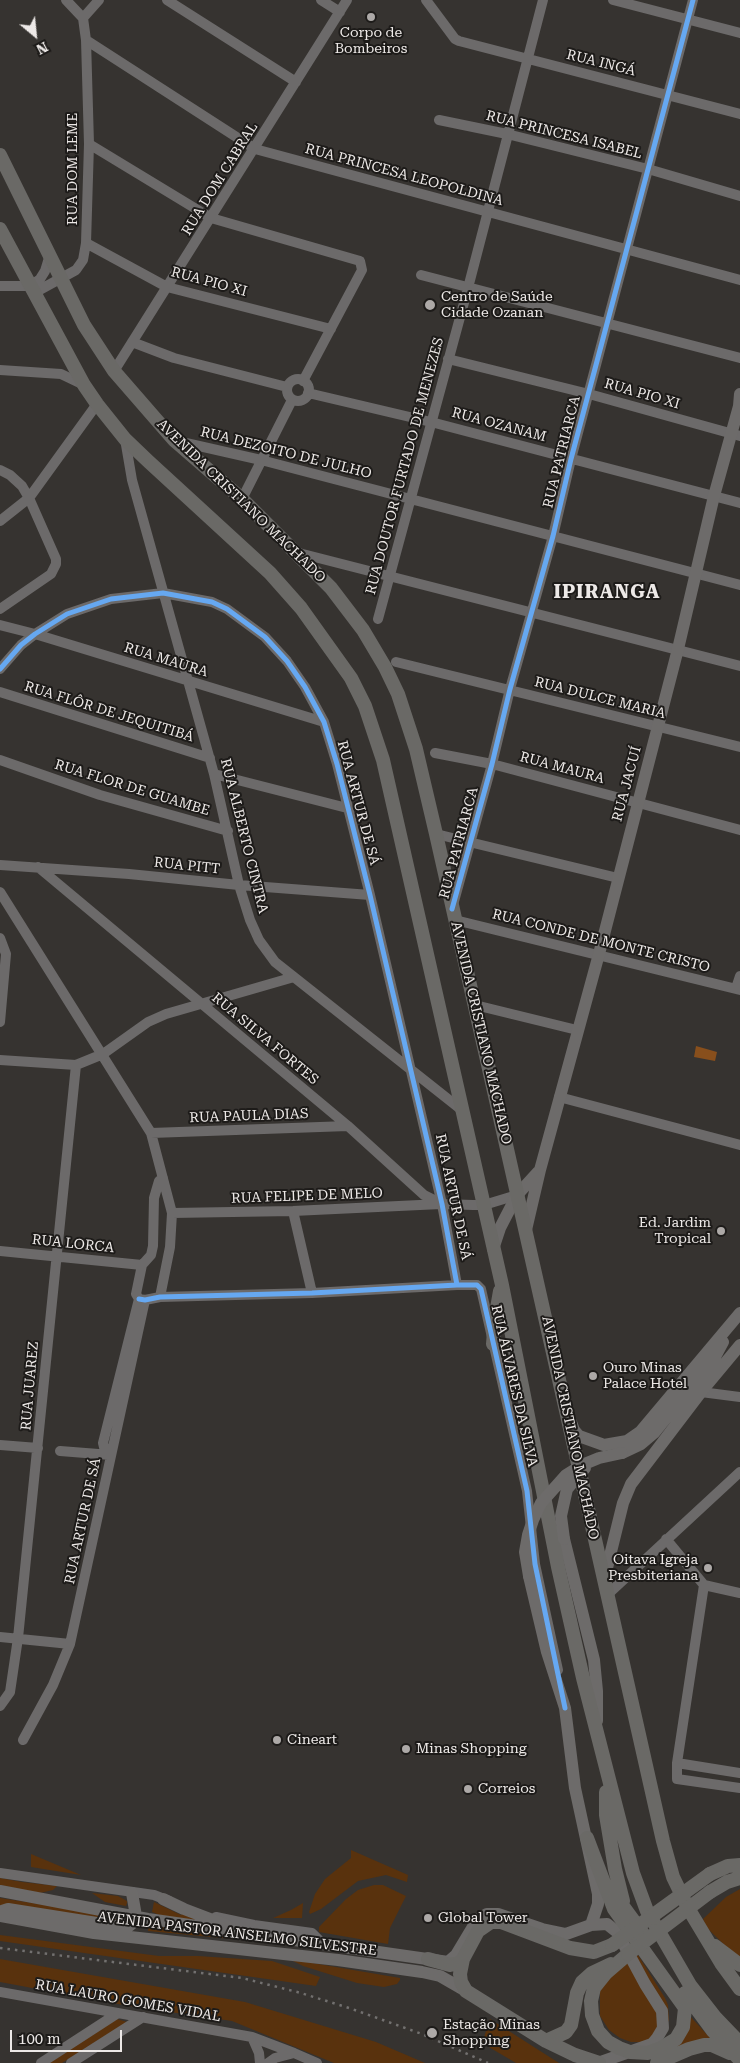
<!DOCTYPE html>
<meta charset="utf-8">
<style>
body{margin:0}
#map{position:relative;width:740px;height:2063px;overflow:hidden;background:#363330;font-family:"Roboto Serif",serif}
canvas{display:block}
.north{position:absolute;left:10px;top:10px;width:50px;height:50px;-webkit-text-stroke:4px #1d1b19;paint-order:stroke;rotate:152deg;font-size:14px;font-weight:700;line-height:20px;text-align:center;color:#ede9e7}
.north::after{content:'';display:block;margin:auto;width:18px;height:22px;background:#ede9e7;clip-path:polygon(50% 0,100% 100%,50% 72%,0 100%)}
.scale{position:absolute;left:10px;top:2030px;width:112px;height:22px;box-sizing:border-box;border:2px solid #ede9e7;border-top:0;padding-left:6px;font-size:15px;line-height:18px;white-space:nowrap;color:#ede9e7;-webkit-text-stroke:4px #1d1b19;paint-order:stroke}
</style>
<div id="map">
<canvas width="740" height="2063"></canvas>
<div class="north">N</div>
<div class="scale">100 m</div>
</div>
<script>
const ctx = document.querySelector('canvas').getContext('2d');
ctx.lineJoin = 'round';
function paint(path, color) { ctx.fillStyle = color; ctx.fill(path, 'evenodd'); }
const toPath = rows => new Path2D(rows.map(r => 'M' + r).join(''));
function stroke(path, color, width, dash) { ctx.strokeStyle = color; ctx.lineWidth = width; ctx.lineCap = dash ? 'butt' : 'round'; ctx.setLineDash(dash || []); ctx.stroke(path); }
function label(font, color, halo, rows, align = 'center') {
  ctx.font = font + ' "Roboto Serif",serif'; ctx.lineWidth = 4; ctx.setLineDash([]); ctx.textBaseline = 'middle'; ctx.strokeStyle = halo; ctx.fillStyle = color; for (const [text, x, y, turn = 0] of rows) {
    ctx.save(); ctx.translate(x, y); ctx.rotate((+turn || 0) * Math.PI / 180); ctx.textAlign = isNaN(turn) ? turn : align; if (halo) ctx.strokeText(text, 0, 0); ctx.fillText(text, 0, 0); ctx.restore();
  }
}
const green = toPath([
 [351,1850,408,1875,407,1882,386,1875,358,1881,321,1909,310,1914,309,1912,315,1894,325,1879,351,1858],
 [31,1854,81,1875,31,1867],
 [0,1878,22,1882,57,1886,53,1890,40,1893,0,1885],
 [374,1885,383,1885,406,1896,390,1928,388,1944,319,1932,319,1927,346,1899,358,1890],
 [740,1889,740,1960,706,1927,703,1919,726,1897],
 [92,1893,118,1896,127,1901,127,1903,126,1906,105,1902],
 [0,1898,52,1906,127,1921,0,1905],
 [154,1902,181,1915,183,1913,211,1922,162,1916,152,1912],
 [303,1903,302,1918,273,1918,291,1910],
 [149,1923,169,1928,233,1939,148,1931],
 [0,1935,159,1956,198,1956,272,1961,320,1977,316,1986,0,1941],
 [638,1955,665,1998,668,2005,669,2020,660,2035,648,2042,631,2042,620,2038,609,2030,600,2016,600,1990,606,1979],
 [0,1959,245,2002,376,2042,425,2063,334,2063,232,2021,129,2006,0,1982],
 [289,1959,400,1978,400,1980,397,1984,384,1987,357,1983,303,1966],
 [689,2015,712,2040,669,2055],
 [117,2019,127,2022,62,2063,49,2063],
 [490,2019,559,2063,516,2063,482,2043]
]);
const water = toPath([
 [696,1046,717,1052,715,1061,694,1057]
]);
const minor = toPath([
 [66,0,83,18],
 [167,0,296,82],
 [321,0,340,12],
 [426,0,455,39,459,41,740,114],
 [613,0,740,33],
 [83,18,99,0],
 [86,40,255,149,740,280],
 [439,120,507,134,648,169,740,196],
 [89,144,211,218,360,261,362,270,303,381],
 [86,243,167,287,331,329],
 [421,275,740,358],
 [0,286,30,286,40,279,45,271,49,258],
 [34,293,76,270,83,260,86,243,89,144,86,40,83,18],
 [132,342,174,358,287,387],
 [448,359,589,394,740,436],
 [0,370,61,374,84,385],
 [114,371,347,0],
 '287 390a11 11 0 1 1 22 0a11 11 0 1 1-22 0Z',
 [308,393,431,422,740,503],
 [125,439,132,480,214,774,239,885,250,920,259,940,275,962,463,1111],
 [177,441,261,460,740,585],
 [0,470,10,475,22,486,29,498,56,559,56,564,51,574,0,609],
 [242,499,292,400],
 [0,521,29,498,97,404],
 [295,552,740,666],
 [378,619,468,288,543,0],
 [0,625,35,634,324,722],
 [396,662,740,747],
 [0,669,21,645,35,634,67,614,111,599,163,593,212,602,227,609,265,637,287,661,305,687,324,722,337,764,370,895,442,1204,457,1285],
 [0,692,210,758],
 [435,753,492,764,740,830],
 [0,760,100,795,228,831],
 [214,774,347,808],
 [436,834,618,878],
 [0,865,129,874,239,885,370,895],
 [38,867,348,1126,424,1195,442,1204,473,1205,484,1205,517,1195],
 [0,892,151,1133,172,1213,170,1247,160,1297],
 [453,905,492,764,510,689,553,536,571,459,693,0],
 [455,920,740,990],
 [0,938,6,954,0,1022],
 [736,988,740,976],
 [475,1005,577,1030],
 [0,1060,76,1065,103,1054,148,1022,166,1014,294,977],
 [559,1097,740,1145],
 [151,1133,348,1126],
 [293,1211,312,1293],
 [172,1213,293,1211,441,1204],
 [0,1251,142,1265],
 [139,1299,145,1300,160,1297,312,1293,457,1285,477,1285,481,1289,527,1491,535,1564,558,1670],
 [701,1392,740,1397],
 [0,1445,38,1448],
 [60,1451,111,1455],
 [109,1454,105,1451,103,1443,139,1299,136,1294,142,1265,151,1255,153,1246,154,1198,159,1181,163,1178],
 [666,1539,704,1585,740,1593],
 [704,1585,677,1763,677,1779,740,1788],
 [607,1595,740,1472],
 [0,1637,70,1644],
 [0,1706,10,1692,18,1638,76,1065],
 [23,1740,53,1685,70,1644,145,1300],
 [677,1763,740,1773],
 [0,1873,154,1895,169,1901],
 [216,1917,254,1925,312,1933,322,1943],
 [0,1992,252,2037,294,2053],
 [252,2037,259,2053,260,2063],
 [41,2063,118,2013],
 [71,2063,143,2017],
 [268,2063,275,2058,294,2053,317,2063]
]);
const major = toPath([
 [526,1230,540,1170,599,954,678,649,714,496,739,406,740,394],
 [493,1249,500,1228,517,1195,538,1172],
 [571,1422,574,1430,579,1436,604,1445,627,1441,640,1432,740,1313],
 [622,1453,641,1444,654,1433,715,1357,723,1342],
 [564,1539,594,1660,597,1691,597,1721],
 [529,1576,547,1652,565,1708,575,1788,598,1894,598,1904,591,1925],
 [604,1580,623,1503,631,1484,701,1392,740,1345],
 [0,1891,148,1919,448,1962,456,1955,477,1920,487,1914,498,1914,542,1929,566,1934,591,1925,607,1924,617,1932,645,1984,662,2011,663,2028,657,2038,652,2044,598,2063],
 [163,1899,184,1909,226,1925],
 [2,1911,8,1909,122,1927,129,1926,134,1922,136,1916,132,1893],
 [0,1916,94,1933,338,1960,422,1972,440,1976,466,1991]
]);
const highway = toPath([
 [0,155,84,325,114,371,174,440,242,499,331,588,363,630,385,667,398,694,416,749,436,834,663,1841,673,1877,688,1908,721,1963,740,1989],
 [0,229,84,385,97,404,125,439,148,461,270,573,301,608,351,678,365,706,383,760,502,1285,558,1567,583,1678,633,1873,647,1911,690,1985,715,2017,740,2043],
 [493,1344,495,1320,500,1291],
 [606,1792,606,1815,615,1869,623,1901],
 [587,1838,614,1909,685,2008,683,2027,676,2039,661,2048,648,2053,630,2052,619,2048,608,2042,598,2031,592,2015,591,2001,594,1988,606,1973,628,1954],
 [710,1874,728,1866,740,1865],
 [611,1890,644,1935],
 [710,1892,727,1882,740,1878],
 [715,1946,740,1965],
 [428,1959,450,1965,459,1963,463,1959],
 [685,1993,713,2031,740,2060],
 [546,2041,566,2032,571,2025,577,1993,582,1982,592,1973,611,1964],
 [599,2063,575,2055,546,2041,466,1991,461,1982,460,1974,463,1959,478,1931,491,1922,501,1922,570,1948,594,1952,612,1945],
 [657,2063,689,2049,704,2045,712,2045,730,2053]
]);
const rail = toPath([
 [0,1948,242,1978,301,1993,352,2009,422,2034,488,2063]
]);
const majorBridge = toPath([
 [564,1539,561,1516,567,1489,585,1468],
 [529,1576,525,1552,528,1535,533,1520,541,1503,566,1475,582,1465,599,1458,622,1453]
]);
const highwayBridge = toPath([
 [612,1945,710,1874],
 [628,1954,710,1892]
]);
const cycleway = toPath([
 [0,669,21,645,35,634,67,614,111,599,163,593,212,602,227,609,265,637,287,661,305,687,324,722,337,764,370,895,442,1204,457,1285],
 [452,909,492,764,510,689,553,536,571,459,693,0],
 [139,1299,145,1300,160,1297,312,1293,457,1285,477,1285,481,1289,527,1491,535,1564,565,1708]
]);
const markers = [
 [371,17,5,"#ada9a7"],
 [430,305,6,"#ada9a7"],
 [721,1231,5,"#ada9a7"],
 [593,1376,5,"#ada9a7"],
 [708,1568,5,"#ada9a7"],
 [277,1740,5,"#ada9a7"],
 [406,1749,5,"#ada9a7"],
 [468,1789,5,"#ada9a7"],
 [428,1918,5,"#ada9a7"],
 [432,2033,6,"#ada9a7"]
];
const poiNames = [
 ["Corpo de",371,33,"center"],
 ["Bombeiros",371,49,"center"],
 ["Centro de Saúde",441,297],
 ["Cidade Ozanan",441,313],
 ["Ed. Jardim",711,1223,"right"],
 ["Tropical",711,1239,"right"],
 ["Ouro Minas",603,1368],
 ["Palace Hotel",603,1384],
 ["Oitava Igreja",698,1560,"right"],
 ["Presbiteriana",698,1576,"right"],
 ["Cineart",287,1740],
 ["Minas Shopping",416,1749],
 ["Correios",478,1789],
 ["Global Tower",438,1918],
 ["Estação Minas",443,2025],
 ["Shopping",443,2041]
];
const streetNames = [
 ["RUA INGÁ",601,63,14],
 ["RUA PRINCESA ISABEL",564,135,14],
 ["RUA DOM LEME",73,169,-90],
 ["RUA PRINCESA LEOPOLDINA",404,175,15],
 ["RUA DOM CABRAL",220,179,-58],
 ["RUA PIO XI",209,282,15],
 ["RUA PIO XI",642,394,16],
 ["RUA OZANAM",499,425,15],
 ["RUA PATRIARCA",562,452,-76],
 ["RUA DEZOITO DE JULHO",286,453,14],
 ["RUA DOUTOR FURTADO DE MENEZES",405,466,-75],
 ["AVENIDA CRISTIANO MACHADO",241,501,44],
 ["RUA MAURA",166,660,17],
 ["RUA DULCE MARIA",600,698,14],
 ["RUA FLÔR DE JEQUITIBÁ",109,712,17],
 ["RUA MAURA",562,768,15],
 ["RUA JACUÍ",627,784,-75],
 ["RUA FLOR DE GUAMBE",132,788,17],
 ["RUA ARTUR DE SÁ",358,803,75],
 ["RUA ALBERTO CINTRA",244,836,76],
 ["RUA PATRIARCA",459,843,-75],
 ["RUA PITT",187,866,6],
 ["RUA CONDE DE MONTE CRISTO",601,941,14],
 ["AVENIDA CRISTIANO MACHADO",481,1033,77],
 ["RUA SILVA FORTES",265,1039,40],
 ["RUA PAULA DIAS",249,1116,-2],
 ["RUA FELIPE DE MELO",307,1196,-2],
 ["RUA ARTUR DE SÁ",453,1197,78],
 ["RUA LORCA",73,1244,6],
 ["RUA JUAREZ",30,1386,-85],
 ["RUA ÁLVARES DA SILVA",514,1386,77],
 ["AVENIDA CRISTIANO MACHADO",570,1428,78],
 ["RUA ARTUR DE SÁ",83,1521,-78],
 ["AVENIDA PASTOR ANSELMO SILVESTRE",237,1934,7],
 ["RUA LAURO GOMES VIDAL",128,2001,10]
];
const districtNames = [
 ["IPIRANGA",607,592]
];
paint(green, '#59320d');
paint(water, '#884f1c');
stroke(minor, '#6c6a6a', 10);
stroke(major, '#6d6b6a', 12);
stroke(highway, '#6a6966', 14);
stroke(rail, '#72706f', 2.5, [2.5, 5]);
stroke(majorBridge, '#6d6b6a', 12);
stroke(highwayBridge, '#6a6966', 14);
stroke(cycleway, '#66a8f1', 5);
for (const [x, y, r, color] of markers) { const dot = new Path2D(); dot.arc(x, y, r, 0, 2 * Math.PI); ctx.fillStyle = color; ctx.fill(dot); stroke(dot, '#1d1b19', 2); }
label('14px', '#ede9e7', '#1d1b19', poiNames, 'left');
label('14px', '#ede9e7', '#1d1b19', streetNames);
ctx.letterSpacing = '1px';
label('bold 19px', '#ede9e7', '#1d1b19', districtNames);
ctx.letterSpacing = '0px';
</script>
